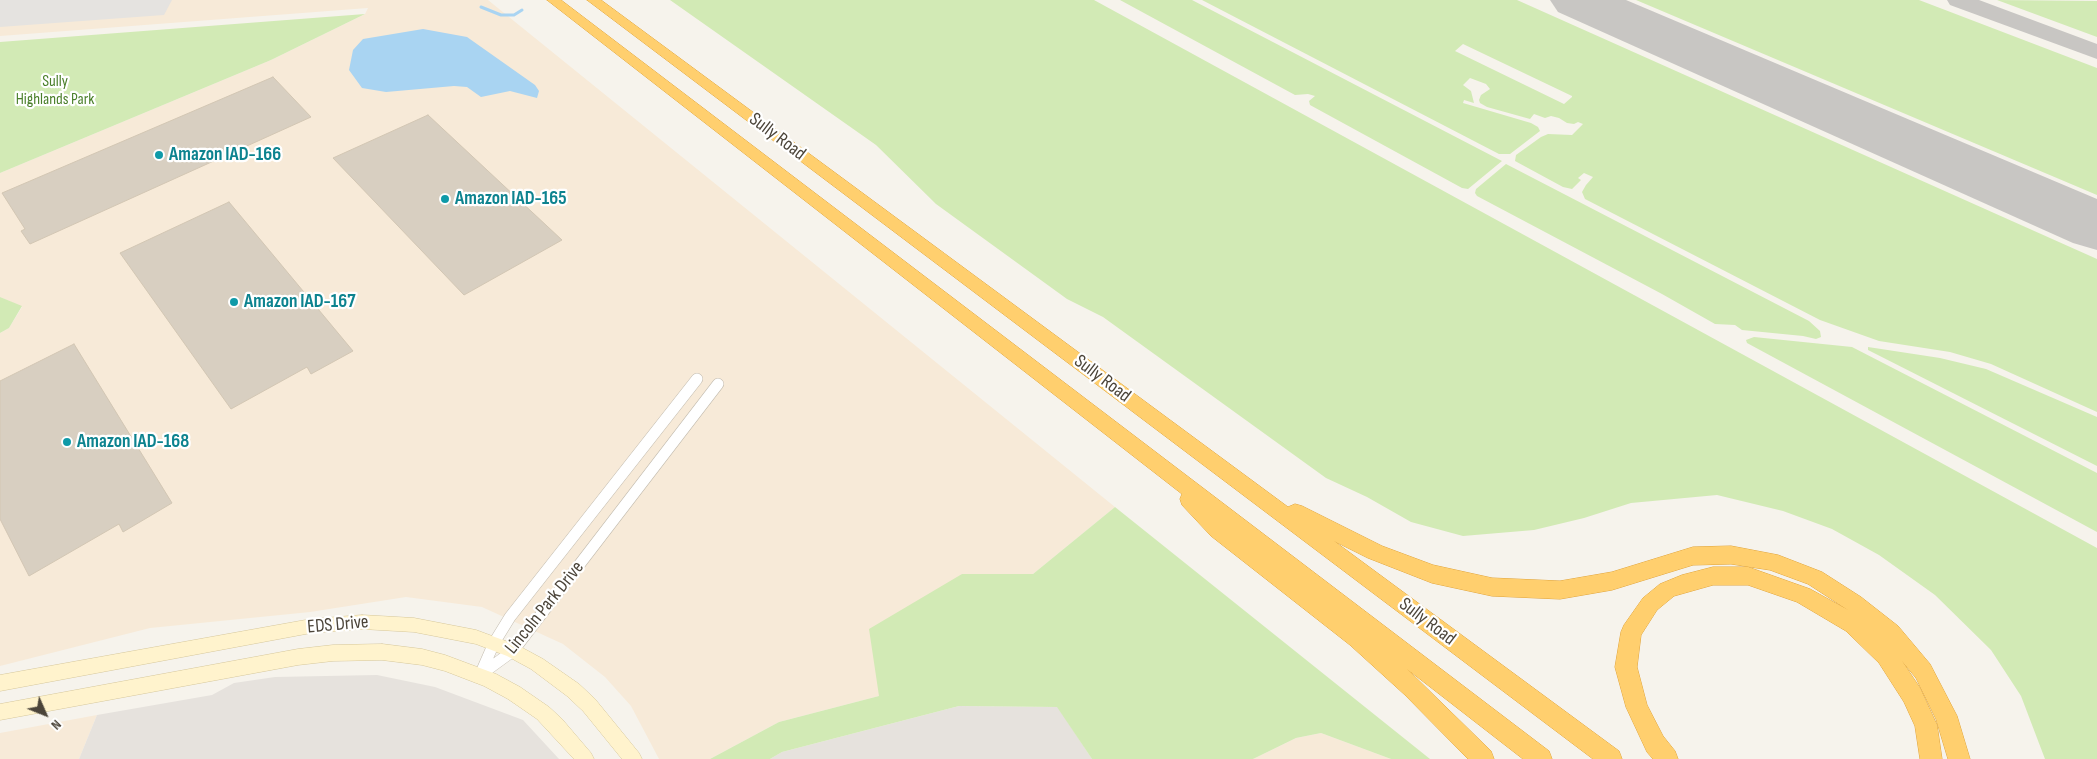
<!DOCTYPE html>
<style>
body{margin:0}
#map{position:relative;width:2097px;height:759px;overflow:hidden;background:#f6f3ec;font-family:"Sofia Sans Condensed",sans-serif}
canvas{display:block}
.north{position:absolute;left:20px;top:689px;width:50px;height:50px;-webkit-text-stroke:4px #fff;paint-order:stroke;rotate:134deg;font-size:14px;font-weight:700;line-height:20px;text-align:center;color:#4b4439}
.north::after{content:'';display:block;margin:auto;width:18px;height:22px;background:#4b4439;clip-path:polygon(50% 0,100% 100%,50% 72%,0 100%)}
</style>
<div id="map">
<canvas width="2097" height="759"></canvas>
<div class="north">N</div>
</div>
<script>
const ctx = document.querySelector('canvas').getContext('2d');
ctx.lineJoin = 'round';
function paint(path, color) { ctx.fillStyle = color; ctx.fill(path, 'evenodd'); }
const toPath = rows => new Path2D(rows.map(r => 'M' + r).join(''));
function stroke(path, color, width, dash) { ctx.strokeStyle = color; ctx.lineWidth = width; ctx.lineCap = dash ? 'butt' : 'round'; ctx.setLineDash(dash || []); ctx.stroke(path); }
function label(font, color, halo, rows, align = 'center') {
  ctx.font = font + ' "Sofia Sans Condensed",sans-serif'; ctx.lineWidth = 4.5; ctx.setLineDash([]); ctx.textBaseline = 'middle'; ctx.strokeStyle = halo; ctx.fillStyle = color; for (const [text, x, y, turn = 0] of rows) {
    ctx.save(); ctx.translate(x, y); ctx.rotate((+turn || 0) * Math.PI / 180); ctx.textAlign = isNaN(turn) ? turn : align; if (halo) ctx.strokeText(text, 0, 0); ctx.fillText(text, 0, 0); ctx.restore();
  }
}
const commercial = toPath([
 [0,0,488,0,1115,507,1033,574,962,574,879,696,779,722,710,759,659,759,631,706,605,677,563,644,482,607,406,597,310,612,150,628,0,666,0,333,9,328,22,307,0,297,0,173,271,60,365,14,368,8,0,36],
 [97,715,79,759,0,759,0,733],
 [1321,733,1391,759,1253,759,1296,738]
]);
const industrial = toPath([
 [377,675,435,687,523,720,559,759,79,759,97,715,212,695,234,683,275,677],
 [959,706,1058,707,1092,759,770,759,782,752]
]);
const green = toPath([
 [670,0,1094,0,2097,548,2097,759,2045,759,2021,696,1991,650,1935,595,1879,555,1832,529,1783,511,1717,495,1631,503,1584,518,1534,530,1463,536,1411,522,1367,497,1326,478,1103,317,1067,299,936,204,876,145],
 [1120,0,1192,0,1502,161,1468,189,1462,188,1310,105,1309,101,1315,96,1308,94,1295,95],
 [1202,0,1517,0,2097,259,2097,412,1991,364,1950,352,1879,341,1820,320,1585,199,1582,192,1586,185,1593,177,1584,173,1578,178,1581,180,1572,189,1563,187,1515,161,1516,155,1541,137,1548,134,1572,135,1583,124,1578,122,1574,124,1567,123,1559,118,1551,116,1545,118,1534,114,1530,119,1487,107,1480,103,1479,100,1481,95,1490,89,1486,84,1470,78,1463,85,1471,91,1474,103,1464,100,1463,103,1531,123,1538,127,1540,131,1510,154,1499,154],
 [1463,44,1572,96,1572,97,1564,104,1455,51],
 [1636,0,1919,0,2097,68,2097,195],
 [1997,0,2097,1,2097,37],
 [365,14,271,60,0,173,0,42],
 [1506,164,1809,321,1820,331,1821,337,1816,339,1803,336,1742,330,1735,325,1715,324,1662,294,1477,196,1475,193,1476,189],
 [0,297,22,306,9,328,0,333],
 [1754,337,1852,347,2097,473,2097,532,1747,343,1746,340],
 [1868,347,1940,358,1986,369,2097,417,2097,466,1868,350],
 [1115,507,1430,759,1391,759,1321,733,1296,738,1253,759,1092,759,1057,707,959,706,782,752,770,759,710,759,779,722,879,696,869,629,962,574,1033,574]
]);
const parking = toPath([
 [0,0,172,0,164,15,0,27]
]);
const water = toPath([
 [423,29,467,37,535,85,539,91,537,98,510,91,481,97,467,87,454,86,386,92,362,88,349,70,353,50,363,39]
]);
const stream = toPath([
 [481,7,501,15,514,15,522,10]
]);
const taxiway = toPath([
 [1947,0,1979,0,2097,44,2097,59,1950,5,1947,0]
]);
const runway = toPath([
 [1550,0,1626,0,2097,199,2097,250,2073,243,1558,12,1550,0]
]);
const building = toPath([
 [273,77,311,117,30,244,21,231,25,229,2,193,273,77],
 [428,115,562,240,464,295,333,158,428,115],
 [229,202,353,351,311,374,307,367,231,409,120,253,229,202],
 [74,344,172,503,123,532,119,524,29,576,0,519,0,381,74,344]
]);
const street = toPath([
 [480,675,513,651,718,384],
 [480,675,494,643,510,617,697,379]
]);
const secondary = toPath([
 [362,615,414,618,476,630,519,646,543,659,579,684,595,699,639,753,642,759,622,759,583,711,567,696,531,669,507,656,476,644,414,632,362,629,311,633,0,691,0,675,311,619,362,615],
 [382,644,422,649,445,655,496,674,520,687,549,707,562,719,591,753,594,759,574,759,537,719,508,699,484,686,445,671,422,665,382,660,333,661,298,665,0,720,0,704,298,649,333,645,382,644]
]);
const highway = toPath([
 [547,0,561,0,1549,751,1552,759,1523,759,1407,669,1491,751,1494,759,1468,759,1405,695,1350,645,1211,536,1182,505,1180,499,1182,494,547,0],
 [587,0,601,0,1288,507,1295,504,1302,506,1382,546,1433,565,1492,578,1560,581,1612,572,1693,547,1731,546,1778,555,1822,572,1861,597,1898,626,1930,664,1957,716,1970,759,1948,759,1936,719,1916,678,1902,661,1920,688,1937,725,1942,759,1920,759,1915,726,1904,702,1879,663,1846,631,1797,602,1748,585,1713,585,1674,596,1657,610,1641,635,1637,667,1647,705,1663,736,1675,751,1678,759,1653,759,1647,752,1626,707,1615,667,1621,632,1624,625,1643,598,1660,584,1682,575,1713,567,1748,567,1810,589,1848,610,1808,584,1770,570,1731,564,1693,565,1612,590,1560,599,1492,596,1432,583,1368,558,1334,541,1619,751,1622,759,1593,759,587,0]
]);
const markers = [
 [159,155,5,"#0f9aa8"],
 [445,199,5,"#0f9aa8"],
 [234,302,5,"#0f9aa8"],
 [67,442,5,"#0f9aa8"]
];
const farParknames = [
 ["Sully",55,82],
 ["Highlands Park",55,100]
];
const streetNames = [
 ["Sully Road",777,137,37],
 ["Sully Road",1102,379,37],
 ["Lincoln Park Drive",545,608,-51],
 ["Sully Road",1427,622,37],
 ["EDS Drive",338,625,-5]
];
const cultureNames = [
 ["Amazon IAD-166",169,155],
 ["Amazon IAD-165",455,199],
 ["Amazon IAD-167",244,302],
 ["Amazon IAD-168",77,442]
];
paint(commercial, '#f7ead8');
paint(industrial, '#e6e2dd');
paint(green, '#d2eab5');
paint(parking, '#e5e3e0');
paint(water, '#a9d4f2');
stroke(stream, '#a9d4f2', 3);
paint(taxiway, '#c8c6c3');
paint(runway, '#c8c6c3');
paint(building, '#d8cfc1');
stroke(building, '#d3c7b4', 1);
stroke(street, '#c2bbae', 12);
stroke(secondary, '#d6c79b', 1);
stroke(highway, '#e0a43c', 1);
stroke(street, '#fff', 11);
paint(secondary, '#fff3cd');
paint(highway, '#ffcf6e');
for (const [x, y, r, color] of markers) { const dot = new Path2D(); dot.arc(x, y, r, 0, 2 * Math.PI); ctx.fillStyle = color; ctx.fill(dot); stroke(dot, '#fff', 2); }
label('16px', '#4a7f2a', '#fff', farParknames);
label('19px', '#4b4439', '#fff', streetNames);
label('bold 19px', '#0d838f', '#fff', cultureNames, 'left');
</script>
